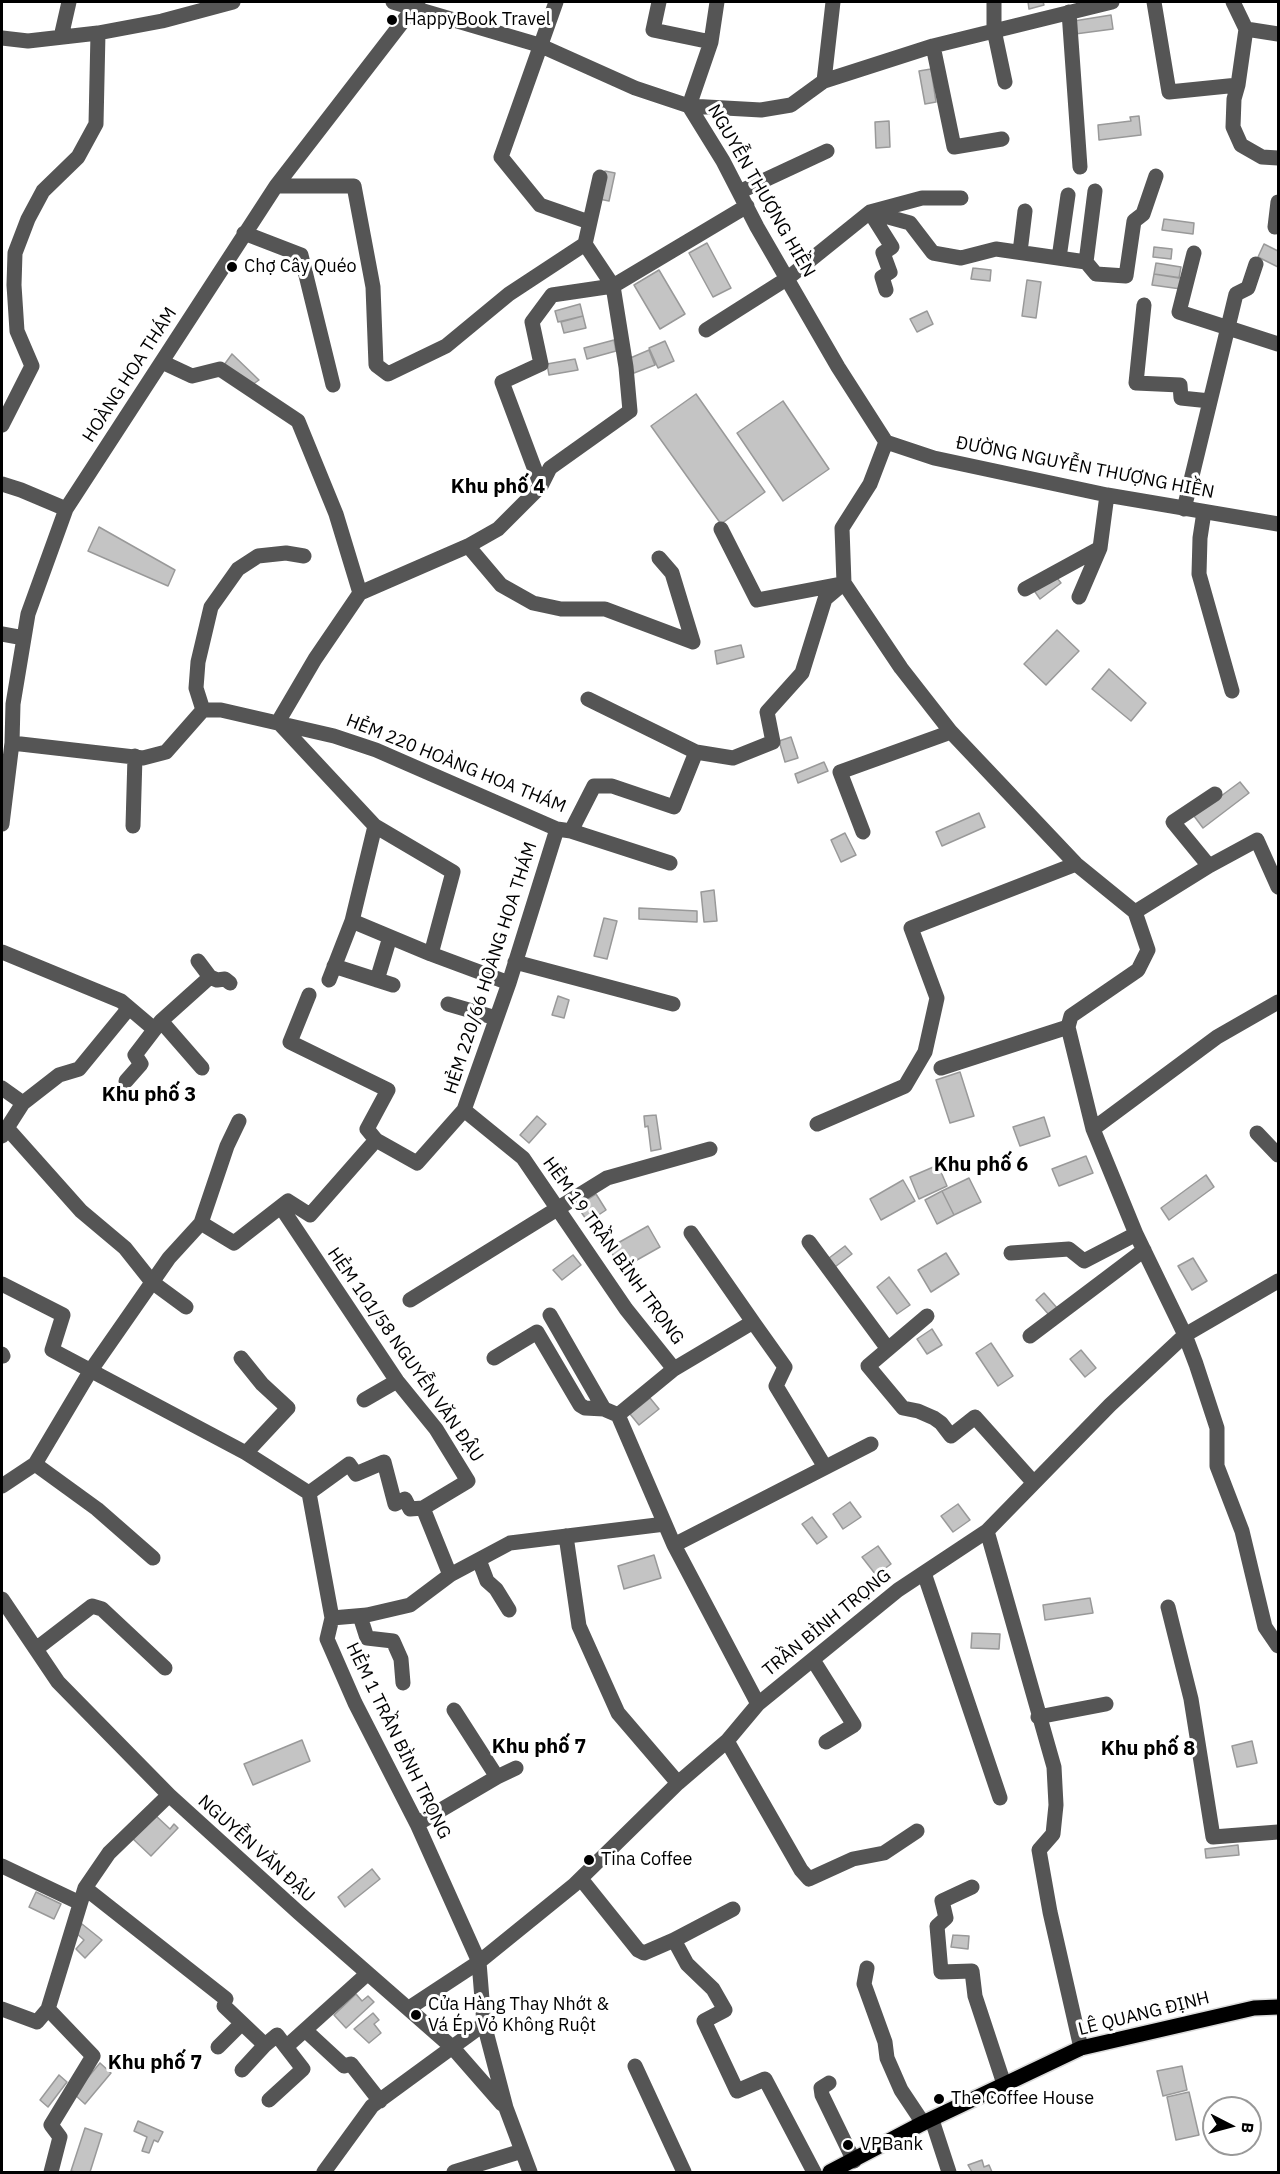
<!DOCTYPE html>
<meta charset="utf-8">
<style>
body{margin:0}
#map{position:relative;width:1280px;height:2174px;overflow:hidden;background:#fff;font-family:"IBM Plex Sans",sans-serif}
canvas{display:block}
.frame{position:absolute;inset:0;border:3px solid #000;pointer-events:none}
.north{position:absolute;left:1202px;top:2096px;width:60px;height:60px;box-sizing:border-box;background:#fff;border:2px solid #999;border-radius:50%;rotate:96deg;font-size:16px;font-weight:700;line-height:24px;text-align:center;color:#000}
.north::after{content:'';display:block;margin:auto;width:21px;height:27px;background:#000;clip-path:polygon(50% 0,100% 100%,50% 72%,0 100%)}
</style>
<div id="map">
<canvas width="1280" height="2174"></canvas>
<div class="frame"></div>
<div class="north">B</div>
</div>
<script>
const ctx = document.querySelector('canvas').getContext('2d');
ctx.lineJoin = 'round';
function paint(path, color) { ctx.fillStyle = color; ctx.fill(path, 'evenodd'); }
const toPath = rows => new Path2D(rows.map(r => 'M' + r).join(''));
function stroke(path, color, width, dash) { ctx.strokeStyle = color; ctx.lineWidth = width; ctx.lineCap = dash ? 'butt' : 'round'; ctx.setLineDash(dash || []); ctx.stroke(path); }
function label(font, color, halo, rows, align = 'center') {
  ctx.font = font + ' "IBM Plex Sans",sans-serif'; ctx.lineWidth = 6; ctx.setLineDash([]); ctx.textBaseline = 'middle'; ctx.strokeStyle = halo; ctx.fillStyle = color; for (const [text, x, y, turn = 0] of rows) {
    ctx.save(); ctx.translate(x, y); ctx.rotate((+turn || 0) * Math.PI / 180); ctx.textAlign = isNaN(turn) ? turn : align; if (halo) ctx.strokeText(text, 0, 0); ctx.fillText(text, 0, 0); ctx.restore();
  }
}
const building = toPath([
 [1028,2,1043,2,1044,5,1029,9,1028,2],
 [1111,15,1113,29,1075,34,1074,21,1111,15],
 [931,69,936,102,925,104,919,71,931,69],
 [1139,116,1141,135,1099,140,1098,125,1131,121,1130,117,1139,116],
 [889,121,890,147,876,148,875,122,889,121],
 [605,171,615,173,609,201,599,199,605,171],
 [1164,219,1194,223,1193,234,1162,230,1164,219],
 [707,243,731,288,713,297,689,253,707,243],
 [1264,244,1278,251,1278,267,1258,257,1264,244],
 [1154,247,1172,249,1171,259,1153,257,1154,247],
 [1156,263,1181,267,1179,278,1154,274,1156,263],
 [973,268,991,270,990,281,971,279,973,268],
 [659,270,685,314,660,329,634,285,659,270],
 [1154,274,1182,278,1181,289,1152,285,1154,274],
 [1027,280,1041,282,1036,318,1022,316,1027,280],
 [580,304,583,316,558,322,555,311,580,304],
 [927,311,933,324,917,332,910,319,927,311],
 [583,316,586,328,564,333,561,322,583,316],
 [614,340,616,351,587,359,584,348,614,340],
 [665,341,674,361,658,368,649,348,665,341],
 [649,350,655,365,634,373,628,359,649,350],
 [232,354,259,380,249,387,224,365,232,354],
 [575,359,578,370,549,375,547,364,575,359],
 [696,394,765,492,721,524,651,426,696,394],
 [783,401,829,469,783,501,737,433,783,401],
 [99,527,175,570,168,586,88,551,99,527],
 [1054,574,1061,583,1040,599,1033,589,1054,574],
 [1057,630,1079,651,1046,685,1024,664,1057,630],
 [741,645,744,657,717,664,715,651,741,645],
 [1109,669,1146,703,1131,721,1092,689,1109,669],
 [791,737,798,758,785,762,779,741,791,737],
 [824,762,828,771,798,783,795,774,824,762],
 [1240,782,1249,793,1203,828,1194,816,1240,782],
 [979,813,985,827,942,846,936,832,979,813],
 [845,833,856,855,841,862,831,840,845,833],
 [714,890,717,921,704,922,701,892,714,890],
 [639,908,697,911,697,922,639,919,639,908],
 [604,918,617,921,607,959,594,956,604,918],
 [558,996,569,1000,564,1018,552,1015,558,996],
 [960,1072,974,1116,950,1123,936,1080,960,1072],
 [656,1115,661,1149,651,1151,648,1126,645,1127,644,1116,656,1115],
 [537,1116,546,1124,529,1143,520,1135,537,1116],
 [1044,1117,1050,1136,1020,1146,1013,1127,1044,1117],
 [1086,1156,1093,1173,1059,1186,1052,1169,1086,1156],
 [938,1165,947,1186,919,1199,910,1177,938,1165],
 [1206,1175,1214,1187,1169,1220,1161,1208,1206,1175],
 [969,1178,981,1202,954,1215,942,1191,969,1178],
 [903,1180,915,1201,881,1220,870,1199,903,1180],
 [942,1191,954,1215,937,1224,925,1200,942,1191],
 [596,1194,606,1210,588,1222,577,1206,596,1194],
 [648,1226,660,1247,621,1269,609,1248,648,1226],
 [845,1246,852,1254,827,1273,821,1264,845,1246],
 [946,1253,959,1274,931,1292,918,1270,946,1253],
 [573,1255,581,1265,562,1280,553,1270,573,1255],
 [1193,1258,1207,1281,1192,1290,1178,1266,1193,1258],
 [889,1277,910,1305,897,1314,877,1287,889,1277],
 [1044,1293,1058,1309,1050,1316,1036,1300,1044,1293],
 [932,1329,942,1345,927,1354,917,1339,932,1329],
 [991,1343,1013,1376,998,1386,976,1353,991,1343],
 [1081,1350,1096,1368,1085,1377,1070,1359,1081,1350],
 [650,1398,659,1409,639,1425,630,1414,650,1398],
 [850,1502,861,1517,843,1529,833,1514,850,1502],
 [958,1504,970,1520,953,1532,941,1516,958,1504],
 [812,1517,827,1537,817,1544,802,1524,812,1517],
 [878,1546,891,1564,876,1575,862,1557,878,1546],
 [654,1555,661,1578,624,1589,618,1566,654,1555],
 [1090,1598,1093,1613,1045,1620,1043,1605,1090,1598],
 [972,1633,1000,1634,999,1649,971,1648,972,1633],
 [302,1740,310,1761,253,1785,244,1764,302,1740],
 [1252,1741,1257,1763,1237,1767,1232,1746,1252,1741],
 [154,1814,170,1829,174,1824,178,1828,151,1856,132,1838,154,1814],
 [1238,1845,1239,1855,1206,1858,1205,1849,1238,1845],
 [372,1869,380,1879,345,1907,338,1897,372,1869],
 [36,1892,61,1904,54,1919,29,1907,36,1892],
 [82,1924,102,1940,85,1958,76,1949,84,1940,75,1932,82,1924],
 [953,1935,969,1936,968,1949,951,1947,953,1935],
 [356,1994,362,2001,368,1996,374,2002,346,2028,334,2015,356,1994],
 [373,2013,379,2020,374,2024,381,2033,369,2043,354,2029,373,2013],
 [100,2063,111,2073,85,2104,74,2094,100,2063],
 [1182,2066,1187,2090,1163,2096,1157,2071,1182,2066],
 [59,2075,67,2082,48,2107,40,2100,59,2075],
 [1189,2092,1199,2135,1176,2140,1167,2097,1189,2092],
 [138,2121,163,2132,158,2142,154,2140,149,2153,142,2151,147,2137,134,2131,138,2121],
 [85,2128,102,2134,90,2172,75,2172,71,2171,85,2128],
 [982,2160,984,2167,989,2165,992,2172,972,2172,968,2165,982,2160]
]);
const minor = toPath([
 [393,2,539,45,635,88,689,106,723,161,757,227,838,367,886,442],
 [556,2,501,157,540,205,589,222],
 [659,2,653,30,711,42],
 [717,2,711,42,689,106,761,110,791,105,824,81,933,46,1112,2],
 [994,2,994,30,1005,82],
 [1154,2,1169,92,1238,85],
 [1233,2,1246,29,1278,34],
 [1069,12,1080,167],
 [1246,29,1238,85,1234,99,1233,127,1241,145,1262,157,1278,158],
 [61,37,69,2],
 [2,38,28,41,98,33,162,21,233,2],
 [933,46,954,147,1002,139],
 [824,81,833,2],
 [276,186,354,186,373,287,376,365,388,374,446,346,509,294,585,244],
 [739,192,827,151],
 [1275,227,1278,202],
 [244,233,301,255,333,385],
 [1020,252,1025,211],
 [1194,253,1179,312,1278,344],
 [1059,258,1068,195],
 [1086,262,1095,191],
 [886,290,882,277,890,272,883,253,892,247,870,212,922,198,961,198],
 [1144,305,1136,383,1180,385,1181,398,1210,401],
 [706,330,788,278,870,212,910,223,933,253,961,258,996,249,1086,262,1096,274,1126,276,1134,221,1143,214,1156,176],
 [162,362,192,376,220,369,298,421,336,514,360,593,468,546,498,529,541,486,550,468,630,411,626,367,613,286,747,206],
 [2,425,32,366,17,331,14,285,15,253,28,219,43,191,78,157,96,124,98,33],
 [886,442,870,484,842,528,844,583,901,668,951,732,1076,864,1135,912,1148,950,1138,970,1071,1016,1068,1027,1093,1129,1136,1234,1185,1335,1196,1364,1217,1428,1217,1466,1242,1531,1265,1627,1278,1646],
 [886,442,934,458,1107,495,1278,524],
 [2,484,21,490,66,509],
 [541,486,502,382,541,364,532,322,552,295,613,286,585,244,600,177],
 [1184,509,1236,294,1248,288,1256,264],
 [1204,512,1200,538,1199,574,1232,691],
 [721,529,757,600,841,584],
 [468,546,501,585,533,603,561,609,605,609,693,642,672,573,659,558],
 [1025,589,1100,548],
 [1079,597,1100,548,1107,495],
 [2,634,24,638],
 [588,699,696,752,733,758,773,742,767,712,802,673,825,599,844,583],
 [203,710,196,688,198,662,211,607,238,569,258,556,286,553,304,556],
 [278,722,375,826,453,872,431,954],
 [278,722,315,659,360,593],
 [12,743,143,758,166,752,203,710,221,710,334,736,376,750,557,829,571,831,594,786,612,786,674,807,696,752],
 [2,824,12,743,13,704,28,614,66,509,276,186,418,2],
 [133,826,135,756],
 [571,831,670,863],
 [863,832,840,772,951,732],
 [1209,866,1257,840,1278,887],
 [1135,912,1209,866,1173,822,1215,794],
 [352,921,431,954,509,983],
 [2,952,121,1001,154,1029],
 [198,961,210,977],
 [515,962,673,1004],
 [334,966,393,985],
 [329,980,352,921,375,826],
 [377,980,390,937],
 [309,995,290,1042,388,1090,367,1129,376,1140,417,1163,464,1110,509,983,557,829],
 [448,1004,496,1018],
 [161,1021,210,977,217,980,225,979,230,983],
 [941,1068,1068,1027],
 [126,1081,141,1064,135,1055,161,1021,202,1068],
 [2,1088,23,1103,7,1128],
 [23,1103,59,1075,79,1069,129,1008],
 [464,1110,523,1158,626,1309,674,1369,618,1415,674,1545,758,1704],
 [817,1124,905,1086,925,1052,937,998,911,928,1076,864],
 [1093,1129,1217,1037,1278,1002],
 [1257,1133,1278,1155],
 [2,1136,7,1128,81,1211,125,1248,152,1282,186,1307],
 [281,1207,397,1381,436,1429,468,1481,423,1508],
 [201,1223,227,1146,239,1121],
 [809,1242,888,1349],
 [1011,1253,1069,1249,1084,1261,1136,1234],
 [2,1284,63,1315,52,1350,246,1453,309,1493,332,1618,327,1639,355,1703,417,1824,479,1962,484,2024,506,2108,530,2172],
 [410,1300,607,1178,710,1149],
 [550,1315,604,1409],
 [927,1316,868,1366,903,1408,918,1411,934,1418,941,1423,951,1436,975,1417,1034,1483],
 [753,1322,785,1367,776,1386,825,1467],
 [1030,1336,1144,1250],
 [2,1354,3,1356],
 [241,1358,262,1384,288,1408,246,1453],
 [494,1358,537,1332,580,1405,585,1408,604,1409,618,1415],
 [674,1369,753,1322,691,1233],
 [364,1400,397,1381],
 [35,1464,97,1509,153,1558],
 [2,1486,35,1464,91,1370,169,1258,201,1223,234,1243,288,1201,310,1215,376,1140],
 [309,1493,349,1464,356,1474,384,1462,395,1504,405,1499,410,1509,423,1508],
 [423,1508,450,1575],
 [987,1531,1054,1767,1056,1805,1053,1834,1039,1850,1050,1912,1081,2048],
 [566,1536,579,1626,618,1713,678,1783],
 [674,1545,871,1444],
 [479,1560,487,1581,496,1589,509,1610],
 [924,1573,1000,1798],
 [2,1599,58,1682,169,1795,299,1913,453,2048,502,2104],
 [1168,1607,1191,1699,1213,1837,1278,1832],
 [360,1616,367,1638,393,1641,401,1659,403,1683],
 [332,1618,367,1615,410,1605,450,1575,510,1543,665,1524],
 [36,1649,92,1606,102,1609,165,1668],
 [813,1660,854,1725,826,1742],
 [454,1710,497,1777],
 [1038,1717,1106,1704],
 [727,1741,801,1870,809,1879,853,1859,884,1853,917,1831],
 [417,1824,497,1777,516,1768],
 [2,1866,80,1903],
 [581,1879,638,1950,644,1953,674,1940,733,1909],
 [972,1887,942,1901,946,1918,937,1926,941,1972,972,1971,975,1996,1004,2084],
 [85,1888,226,1999],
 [674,1940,687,1964,713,1989,725,2010,704,2021,737,2091,765,2079,814,2172],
 [867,1968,864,1984,885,2042,887,2058,901,2090,923,2123],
 [224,2006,265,2045,277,2035,286,2047],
 [409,2008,479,1962,574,1885,678,1783,727,1741,758,1704,898,1590,987,1531,1110,1405,1185,1335,1278,1281],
 [2,2009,37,2022,48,2009,85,1888,109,1853,169,1795],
 [48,2009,93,2056,51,2125,60,2137,51,2172],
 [305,2030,344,2066,351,2064,380,2101],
 [218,2047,242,2023],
 [635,2066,684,2172],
 [242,2070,265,2045],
 [829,2083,821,2088,822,2095,854,2161],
 [269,2100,303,2069,286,2047,367,1974],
 [932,2120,949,2172],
 [324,2172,372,2106,484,2024],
 [454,2172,522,2151]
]);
const major = toPath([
 [830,2172,923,2123,1081,2048,1254,2008,1278,2007]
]);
const markers = [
 [392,20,6,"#000"],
 [232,267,6,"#000"],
 [589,1860,6,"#000"],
 [416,2015,6,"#000"],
 [939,2099,6,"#000"],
 [848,2145,6,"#000"]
];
const poiNames = [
 ["HappyBook Travel",404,20],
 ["Chợ Cây Quéo",244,267],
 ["Tina Coffee",601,1860],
 ["Cửa Hàng Thay Nhớt &",428,2005],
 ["Vá Ép Vỏ Không Ruột",428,2026],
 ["The Coffee House",951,2099],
 ["VPBank",860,2145]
];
const streetNames = [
 ["NGUYỄN THƯỢNG HIỀN",761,191,60],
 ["HOÀNG HOA THÁM",130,375,-57],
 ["ĐƯỜNG NGUYỄN THƯỢNG HIỀN",1085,468,11],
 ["HẺM 220 HOÀNG HOA THÁM",456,764,22],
 ["HẺM 220/66 HOÀNG HOA THÁM",491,968,-72],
 ["HẺM 19 TRẦN BÌNH TRỌNG",613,1251,54],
 ["HẺM 101/58 NGUYỄN VĂN ĐẬU",405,1355,55],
 ["TRẦN BÌNH TRỌNG",827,1623,-39],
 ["HẺM 1 TRẦN BÌNH TRỌNG",398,1741,64],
 ["NGUYỄN VĂN ĐẬU",256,1849,42],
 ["LÊ QUANG ĐỊNH",1144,2014,-14]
];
const neighbourhoodNames = [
 ["Khu phố 4",498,487],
 ["Khu phố 3",149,1095],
 ["Khu phố 6",981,1165],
 ["Khu phố 7",539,1747],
 ["Khu phố 8",1148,1749],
 ["Khu phố 7",155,2063]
];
paint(building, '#c4c4c4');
stroke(building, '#999', 1.5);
stroke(major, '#dbdbdb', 18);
stroke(minor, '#555', 15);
stroke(major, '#000', 15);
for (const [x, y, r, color] of markers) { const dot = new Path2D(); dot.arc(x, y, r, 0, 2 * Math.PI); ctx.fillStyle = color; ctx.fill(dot); stroke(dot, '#fff', 2); }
label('18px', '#000', '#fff', poiNames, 'left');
label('18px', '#000', '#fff', streetNames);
label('bold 20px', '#000', '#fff', neighbourhoodNames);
</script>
